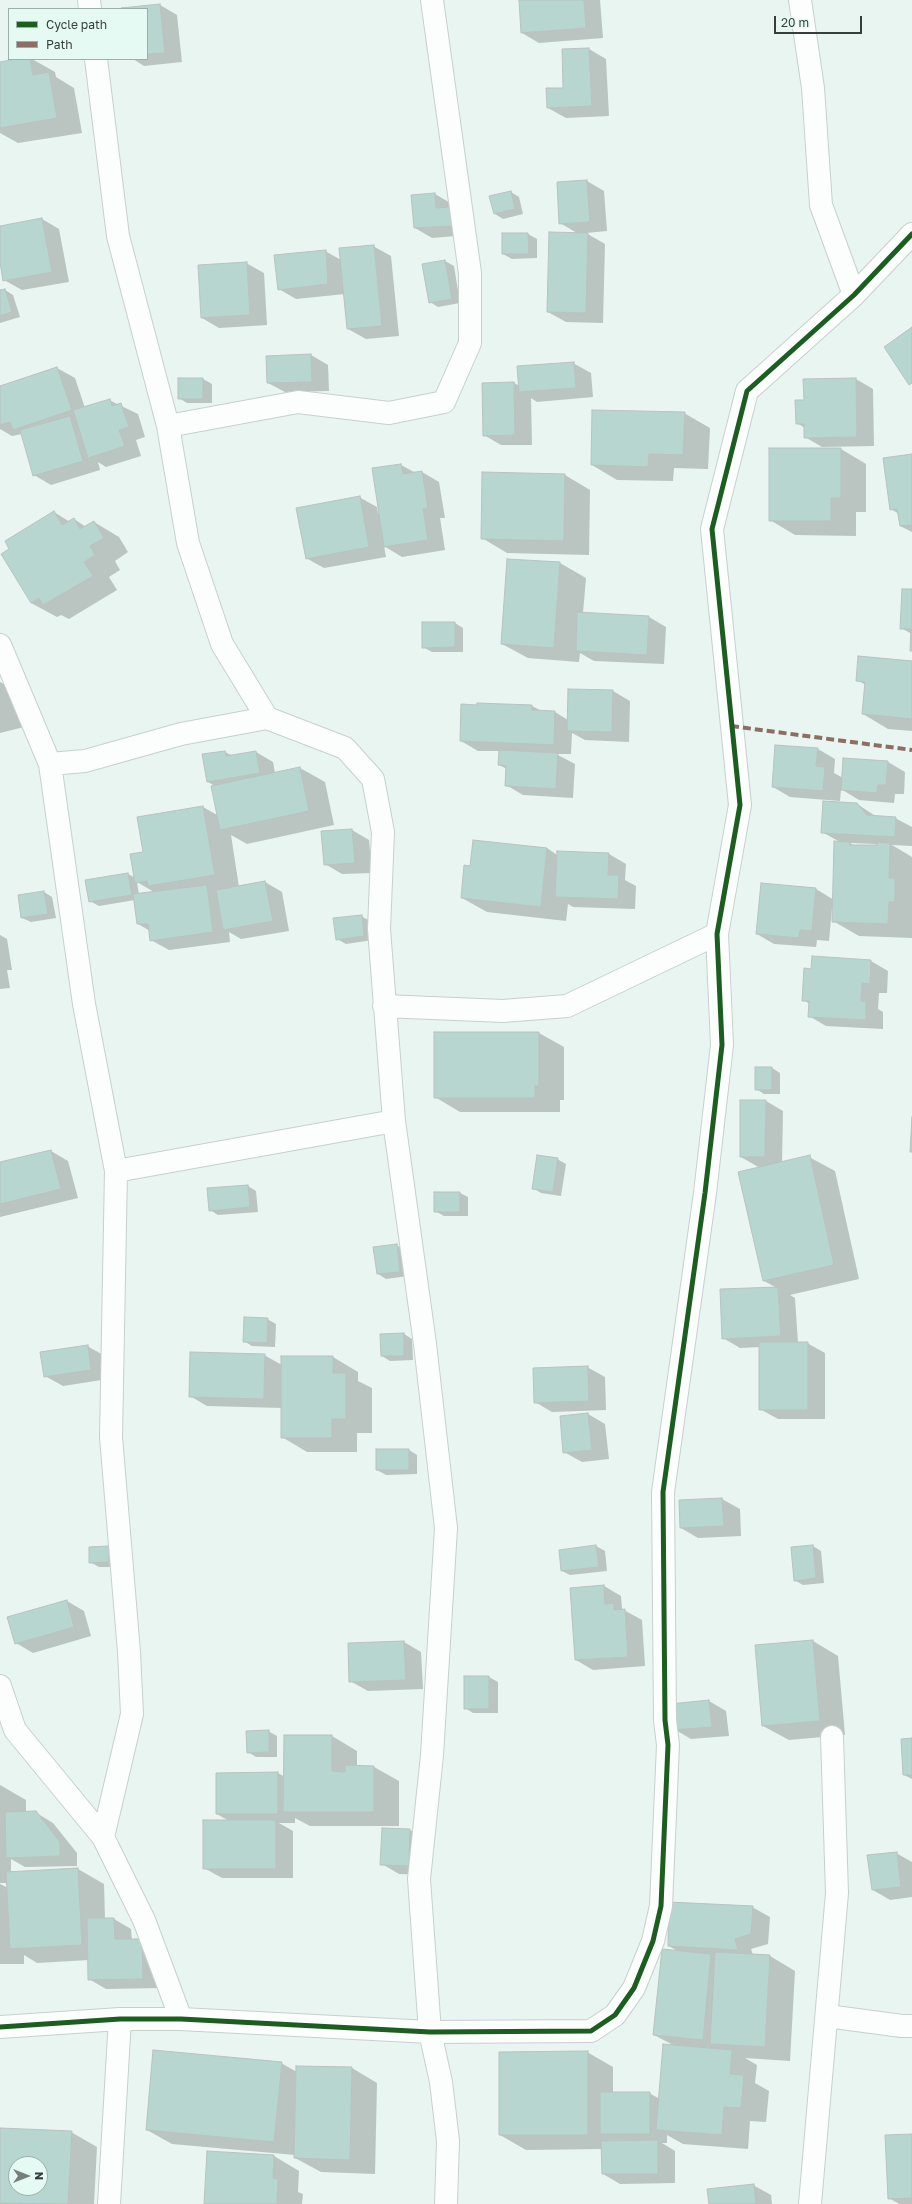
<!DOCTYPE html>
<style>
body{margin:0}
#map{position:relative;width:912px;height:2204px;overflow:hidden;background:#e9f5f1;font-family:"Golos Text",sans-serif}
canvas{display:block}
.legend{position:absolute;left:8px;top:8px;width:140px;height:52px;box-sizing:border-box;background:#e4faf3;border:1px solid #9eafaa;margin:0;padding:5px 7px;list-style:none;font-size:12px;color:#363f3d}
.legend li{display:flex;align-items:center;gap:8px;height:20px}
.legend b{width:20px;border:1px solid #9eafaa}
.north{position:absolute;left:8px;top:2156px;width:40px;height:40px;box-sizing:border-box;background:#e4faf3;border:1px solid #9eafaa;border-radius:50%;rotate:90deg;font-size:11px;font-weight:700;line-height:16px;text-align:center;color:#363f3d}
.north::after{content:'';display:block;margin:auto;width:14px;height:18px;background:#757f7c;clip-path:polygon(50% 0,100% 100%,50% 72%,0 100%)}
.scale{position:absolute;left:774px;top:16px;width:88px;height:18px;box-sizing:border-box;border:2px solid #363f3d;border-top:0;padding-left:5px;font-size:12px;line-height:14px;white-space:nowrap;color:#363f3d;-webkit-text-stroke:3px #e4faf3;paint-order:stroke}
</style>
<div id="map">
<canvas width="912" height="2204"></canvas>
<ul class="legend">
<li><b style="height:5px;background:#1b5e20"></b>Cycle path</li>
<li><b style="height:5px;background:#8d6e63"></b>Path</li>
</ul>
<div class="north">N</div>
<div class="scale">20 m</div>
</div>
<script>
const ctx = document.querySelector('canvas').getContext('2d');
ctx.lineJoin = 'round';
function paint(path, color) { ctx.fillStyle = color; ctx.fill(path, 'evenodd'); }
const toPath = rows => new Path2D(rows.map(r => 'M' + r).join(''));
function stroke(path, color, width, dash) { ctx.strokeStyle = color; ctx.lineWidth = width; ctx.lineCap = dash ? 'butt' : 'round'; ctx.setLineDash(dash || []); ctx.stroke(path); }
const shadow = toPath([
 [520,0,600,0,603,38,539,43,522,33],
 [160,5,177,15,182,62,144,66,133,59,147,59,147,9,122,9],
 [589,49,606,59,609,116,566,118,548,108,564,89],
 [22,59,32,59,55,72,56,77,74,88,82,133,18,143,0,133,0,63],
 [587,181,604,191,607,231,586,233,605,244,603,323,566,322,548,312,577,233,560,223],
 [511,192,519,197,523,214,503,219,495,214],
 [435,194,452,204,468,235,432,238,415,228],
 [42,219,59,229,69,282,22,290,4,280,0,256,0,227],
 [503,234,528,234,537,239,537,258,512,259,503,254],
 [373,246,391,256,399,336,366,339,348,329,345,294,296,299,279,289,325,251,341,260],
 [445,261,454,266,460,303,438,307,430,302],
 [246,263,264,273,267,325,219,328,202,318],
 [5,290,13,295,20,317,0,323,0,291],
 [311,355,328,365,329,391,285,392,268,383],
 [573,363,591,373,593,397,537,402,531,398,532,445,501,445,484,435,514,383,520,386],
 [57,368,75,378,85,408,109,400,138,414,145,437,136,440,141,456,106,467,98,462,100,470,51,485,34,475,22,434,12,436,0,429,0,387],
 [179,379,203,379,212,384,212,403,187,403,179,398],
 [856,379,873,389,874,446,822,447,805,437,805,428,797,423,805,401],
 [684,413,710,428,708,469,674,468,673,481,617,480,592,465],
 [841,449,866,464,866,512,856,512,856,536,795,535,770,520],
 [912,455,912,532,900,526,899,514,891,509],
 [401,465,416,473,422,472,439,482,445,518,440,518,445,550,402,557,384,546,386,557,324,568,306,558,359,497,377,507,378,514,380,513],
 [483,473,565,475,590,490,589,555,507,553,482,538],
 [54,512,70,522,74,519,86,527,94,522,119,537,128,552,115,561,120,570,109,577,117,590,69,619,61,615,57,617,31,603],
 [508,560,560,563,586,578,583,613,649,617,666,627,664,664,594,661,580,653,579,662,528,658,502,644],
 [912,590,912,651,912,634,901,628],
 [455,623,463,628,463,652,432,652,423,647],
 [912,662,912,731,888,729,863,714,866,685,857,680],
 [0,682,15,690,24,727,0,733],
 [613,691,630,701,629,742,585,740,572,733,571,754,556,754,575,764,573,798,523,795,506,785,507,769,499,765,500,751,478,751,461,741,532,706,542,711,555,712,568,720],
 [818,749,835,759,834,773,843,778,888,762,905,772,904,794,895,794,894,803,859,800,841,789,840,801,790,797,773,787],
 [225,752,233,756,256,752,273,762,275,773,300,768,325,782,334,825,247,844,231,835,239,887,265,882,282,892,289,931,241,939,229,932,230,942,169,950,151,940,150,931,138,924,135,900,99,906,90,901,128,874,136,878,144,853,138,818,203,807,219,816,215,786,208,782,203,755],
 [137,882,154,892,139,895],
 [857,804,877,817,895,818,912,827,912,846,892,845,912,857,912,938,859,936,833,921,834,908,832,908,829,941,817,940,816,947,774,944,757,934,816,889,834,900,840,842,822,832],
 [850,843,876,844,876,846,855,846],
 [352,830,369,840,372,873,342,874,325,864],
 [474,841,547,848,557,855,609,854,626,864,625,880,636,886,635,909,573,907,568,904,566,921,487,912,462,898,471,867],
 [44,892,52,897,56,918,31,922,22,918],
 [361,916,370,921,373,940,346,944,337,939],
 [0,935,7,939,12,970,7,970,10,988,0,989],
 [812,957,871,961,888,971,887,993,879,993,878,1009,883,1012,883,1029,826,1026,809,1016,810,1004,803,1000,812,970],
 [539,1033,564,1047,564,1100,560,1100,560,1112,460,1112,435,1097],
 [772,1068,780,1073,780,1094,764,1094,756,1089],
 [741,1101,766,1101,783,1111,782,1163,809,1157,835,1171,859,1279,790,1295,795,1298,798,1343,807,1343,825,1353,825,1419,778,1419,760,1409,760,1347,740,1348,723,1338,777,1288,764,1281,760,1168,741,1157],
 [51,1151,68,1161,78,1198,0,1217,0,1163],
 [557,1159,566,1164,561,1196,541,1193,533,1188],
 [248,1186,256,1191,258,1212,218,1215,210,1210],
 [460,1193,468,1197,468,1216,444,1216,435,1211],
 [396,1245,405,1250,408,1276,386,1279,378,1274],
 [267,1319,276,1324,275,1347,252,1346,244,1341],
 [404,1334,412,1339,413,1360,390,1361,382,1356],
 [87,1346,105,1356,108,1379,63,1386,45,1376],
 [264,1355,282,1365,333,1357,358,1372,358,1381,372,1388,372,1433,357,1433,357,1452,307,1452,282,1437,282,1408,207,1406,190,1396],
 [587,1367,605,1377,606,1410,552,1412,535,1402],
 [588,1414,605,1424,609,1459,582,1462,564,1452],
 [409,1450,417,1455,417,1474,386,1475,377,1470],
 [722,1499,740,1509,741,1536,698,1538,681,1528,680,1500],
 [596,1546,605,1551,607,1571,570,1575,562,1571,560,1551],
 [813,1546,821,1551,824,1583,803,1585,794,1580],
 [108,1547,117,1552,117,1567,99,1567,90,1562],
 [604,1586,621,1596,622,1609,642,1620,645,1666,593,1670,576,1660],
 [67,1601,84,1611,91,1636,33,1653,16,1643],
 [813,1641,838,1656,845,1735,789,1740,763,1726],
 [404,1642,421,1652,423,1689,368,1691,350,1681,349,1644],
 [465,1677,489,1677,498,1682,498,1713,473,1713,465,1708],
 [709,1701,726,1711,729,1736,691,1739,674,1729],
 [268,1731,277,1736,277,1757,256,1757,248,1752],
 [285,1736,332,1736,357,1751,357,1766,374,1767,399,1781,399,1826,310,1826,295,1818,295,1823,279,1823,293,1831,293,1878,222,1878,204,1868,229,1821,217,1814,278,1773,285,1777],
 [912,1739,912,1779,904,1775],
 [0,1785,26,1800,26,1813,35,1812,53,1823,77,1853,77,1866,25,1867,11,1859,11,1873,78,1869,104,1884,105,1919,114,1919,131,1929,132,1940,142,1940,160,1988,106,1989,89,1979,89,1960,37,1963,24,1955,24,1964,0,1964,0,1884,8,1888,8,1883,0,1883],
 [410,1830,427,1840,426,1875,399,1874,382,1864],
 [896,1853,912,1862,912,1897,890,1900,873,1890],
 [752,1907,770,1917,768,1944,751,1949,753,1955,770,1956,795,1971,790,2061,745,2058,757,2065,755,2083,769,2091,766,2122,750,2121,748,2149,683,2144,667,2135,667,2143,662,2143,675,2151,675,2183,620,2184,603,2174,602,2149,526,2150,500,2135,587,2052,613,2067,613,2093,649,2093,660,2099,675,2046,654,2035,679,1952,669,1946],
 [281,2063,297,2072,352,2068,377,2083,375,2174,321,2172,295,2158,295,2155,172,2144,147,2130],
 [0,2129,71,2132,97,2147,94,2204,0,2204],
 [16,2164,40,2164,40,2188,16,2188],
 [912,2135,912,2204,899,2204,889,2198],
 [208,2152,274,2156,299,2171,298,2192,303,2194,302,2204,205,2204],
 [753,2185,771,2195,772,2204,710,2204]
]);
const building = toPath([
 [519,0,584,0,586,28,521,33,519,0],
 [160,4,165,53,147,54,147,9,121,8,160,4],
 [589,48,592,106,547,108,546,88,563,88,562,49,589,48],
 [16,59,30,59,33,75,49,72,57,118,0,128,0,62,16,59],
 [587,180,590,222,559,224,557,182,587,180],
 [511,191,515,209,494,214,489,196,511,191],
 [435,193,436,208,450,207,452,226,414,228,411,195,435,193],
 [42,218,52,272,3,281,0,262,0,226,42,218],
 [549,232,588,233,586,313,547,312,549,232],
 [502,233,528,233,529,254,502,254,502,233],
 [374,245,382,326,347,329,339,248,374,245],
 [326,250,328,284,278,290,274,255,326,250],
 [445,260,452,299,429,303,422,264,445,260],
 [247,262,250,315,201,318,198,265,247,262],
 [5,289,12,312,0,316,0,290,5,289],
 [912,327,912,383,909,385,884,347,912,327],
 [311,354,312,382,267,383,266,356,311,354],
 [574,362,576,388,519,392,517,366,574,362],
 [57,367,72,410,13,430,10,422,0,425,0,386,57,367],
 [178,378,203,378,203,399,178,399,178,378],
 [856,378,857,437,804,438,804,424,796,424,795,400,804,400,803,379,856,378],
 [514,382,515,435,483,436,482,383,514,382],
 [110,399,112,406,121,403,129,427,119,430,125,446,88,458,73,410,110,399],
 [592,410,685,412,683,455,649,454,648,467,591,465,592,410],
 [70,416,83,461,33,476,20,430,70,416],
 [769,448,841,448,841,498,831,498,831,521,769,521,769,448],
 [912,454,912,525,900,526,897,509,890,510,883,458,912,454],
 [401,464,403,474,422,471,428,508,423,509,428,540,384,547,372,468,401,464],
 [482,472,565,474,564,541,481,539,482,472],
 [360,496,369,547,306,559,296,508,360,496],
 [54,511,62,525,74,518,80,529,94,521,104,538,90,546,95,555,84,562,93,576,43,605,39,598,31,603,1,554,9,549,5,541,54,511],
 [507,559,560,562,554,648,501,644,507,559],
 [902,589,912,589,912,651,910,651,911,629,900,629,902,589],
 [577,612,649,616,647,655,576,651,577,612],
 [422,622,455,622,455,647,422,648,422,622],
 [858,656,912,661,912,719,862,714,865,682,856,681,858,656],
 [568,689,613,690,612,732,567,731,568,689],
 [477,703,532,705,532,710,555,711,554,745,460,741,461,704,477,705,477,703],
 [775,745,818,748,816,766,825,767,823,791,772,787,775,745],
 [499,750,558,753,556,789,505,786,506,766,498,765,499,750],
 [225,751,226,756,256,751,260,773,207,782,202,754,225,751],
 [843,758,888,761,886,785,878,785,877,793,841,790,843,758],
 [300,767,309,811,220,830,211,786,300,767],
 [823,801,857,803,867,815,896,817,895,837,821,833,823,801],
 [203,806,215,875,148,886,147,881,135,883,130,854,143,852,137,817,203,806],
 [352,829,355,863,324,865,321,831,352,829],
 [473,840,547,848,541,907,461,898,464,865,470,866,473,840],
 [834,841,850,842,850,845,877,845,877,842,890,843,889,878,895,878,895,902,889,902,888,924,832,922,834,841],
 [557,851,609,853,608,875,619,875,618,899,555,897,557,851],
 [128,873,132,895,89,902,85,880,128,873],
 [265,881,273,921,223,930,216,890,265,881],
 [761,883,816,888,812,931,800,930,799,938,756,934,761,883],
 [207,885,213,932,150,941,148,924,137,924,133,894,207,885],
 [44,891,48,914,21,918,18,895,44,891],
 [362,915,364,936,336,940,333,918,362,915],
 [812,956,871,960,870,984,862,983,861,1001,866,1001,866,1020,808,1017,809,1001,802,1001,804,968,811,969,812,956],
 [434,1032,539,1032,539,1086,535,1086,535,1098,434,1098,434,1032],
 [755,1067,772,1067,772,1090,755,1090,755,1067],
 [740,1100,766,1100,765,1157,740,1157,740,1100],
 [912,1117,912,1152,910,1152,912,1117],
 [51,1150,61,1189,0,1204,0,1162,51,1150],
 [537,1155,558,1158,553,1192,532,1189,537,1155],
 [810,1155,834,1265,763,1281,738,1172,810,1155],
 [248,1185,250,1207,209,1211,207,1188,248,1185],
 [434,1192,460,1192,460,1212,434,1212,434,1192],
 [397,1244,400,1272,377,1274,373,1247,397,1244],
 [778,1287,781,1336,722,1339,720,1289,778,1287],
 [244,1317,268,1318,267,1343,243,1342,244,1317],
 [404,1333,404,1356,381,1356,380,1334,404,1333],
 [759,1342,808,1342,808,1410,759,1410,759,1342],
 [88,1345,91,1370,44,1377,40,1352,88,1345],
 [190,1352,265,1354,264,1399,189,1397,190,1352],
 [281,1356,333,1356,333,1373,346,1373,346,1419,332,1419,332,1438,281,1438,281,1356],
 [588,1366,589,1401,534,1403,533,1368,588,1366],
 [588,1413,592,1450,563,1453,560,1416,588,1413],
 [376,1449,409,1449,409,1470,376,1470,376,1449],
 [722,1498,724,1526,680,1528,679,1500,722,1498],
 [596,1545,599,1567,561,1571,559,1550,596,1545],
 [813,1545,816,1578,794,1581,791,1547,813,1545],
 [109,1546,109,1562,89,1563,89,1547,109,1546],
 [604,1585,605,1604,614,1603,614,1610,625,1609,628,1657,575,1660,570,1588,604,1585],
 [67,1600,74,1627,15,1644,7,1617,67,1600],
 [813,1640,820,1721,762,1726,755,1645,813,1640],
 [404,1641,406,1680,349,1682,348,1643,404,1641],
 [464,1676,489,1676,489,1709,464,1709,464,1676],
 [709,1700,712,1727,673,1730,670,1704,709,1700],
 [269,1730,269,1752,247,1753,246,1731,269,1730],
 [284,1735,332,1735,332,1771,345,1772,345,1765,374,1766,374,1812,283,1812,284,1735],
 [912,1738,912,1775,903,1775,901,1739,912,1738],
 [278,1772,278,1814,216,1814,216,1773,278,1772],
 [36,1811,60,1842,60,1856,6,1858,5,1812,36,1811],
 [203,1820,276,1820,276,1869,203,1869,203,1820],
 [382,1828,410,1829,409,1866,380,1865,382,1828],
 [897,1852,901,1887,872,1890,867,1855,897,1852],
 [78,1868,82,1945,10,1949,6,1872,78,1868],
 [669,1902,753,1906,751,1934,735,1939,738,1950,668,1946,669,1902],
 [87,1918,114,1918,115,1939,142,1939,143,1979,88,1980,87,1918],
 [662,1949,711,1954,703,2040,653,2035,662,1949],
 [715,1952,770,1955,765,2047,710,2044,715,1952],
 [663,2044,732,2050,730,2074,744,2075,741,2108,724,2107,722,2135,656,2130,663,2044],
 [153,2050,282,2062,274,2142,146,2130,153,2050],
 [588,2051,588,2135,499,2135,499,2052,588,2051],
 [296,2066,352,2067,350,2160,294,2158,296,2066],
 [600,2092,650,2092,650,2134,600,2134,600,2092],
 [0,2128,72,2131,68,2204,0,2203,0,2128],
 [16,2164,40,2164,40,2188,16,2188,16,2164],
 [912,2134,912,2198,888,2199,885,2135,912,2134],
 [658,2140,658,2174,602,2174,601,2141,658,2140],
 [207,2151,274,2155,273,2178,278,2179,277,2204,204,2204,207,2151],
 [754,2184,756,2204,709,2204,707,2189,754,2184]
]);
const minor = toPath([
 [89,0,90,9],
 [800,0,813,88,821,205,854,295],
 [96,59,118,236,168,426,188,543,222,644,267,718,345,748,373,779,383,832,379,929,394,1121,425,1344,446,1528,432,1755,419,1879,430,2032,441,2082,448,2141,446,2204],
 [168,426,298,402,389,413,444,402,470,343,470,273,432,0],
 [0,645,50,764,84,1004,116,1171,111,1437,129,1652,132,1714,103,1837,144,1920,181,2019],
 [50,764,85,761,181,734,267,718],
 [384,1006,503,1011,567,1006,717,934],
 [116,1171,394,1121],
 [0,1686,15,1730,103,1837],
 [827,2016,902,2026,912,2026],
 [0,2027,120,2019,181,2019,430,2032,591,2031,615,2015,634,1988,653,1941,661,1906,668,1745,665,1720,663,1492,705,1193,722,1045,717,934,740,805,712,529,747,391,854,295,912,234],
 [109,2204,120,2019],
 [810,2204,837,1893,832,1737]
]);
const quiet = toPath([
 [731,726,912,750]
]);
const cycleway = toPath([
 [0,2027,120,2019,181,2019,430,2032,591,2031,615,2015,634,1988,653,1941,661,1906,668,1745,665,1720,663,1492,705,1193,722,1045,717,934,740,805,712,529,747,391,854,295,912,234]
]);
paint(shadow, '#0003');
paint(building, '#b6d6cf');
stroke(building, '#b9c2bf', 1);
stroke(minor, '#c7d0cd', 24);
stroke(minor, '#fcfefd', 22);
stroke(quiet, '#8d6e63', 4, [8, 4]);
stroke(cycleway, '#1b5e20', 5);
</script>
